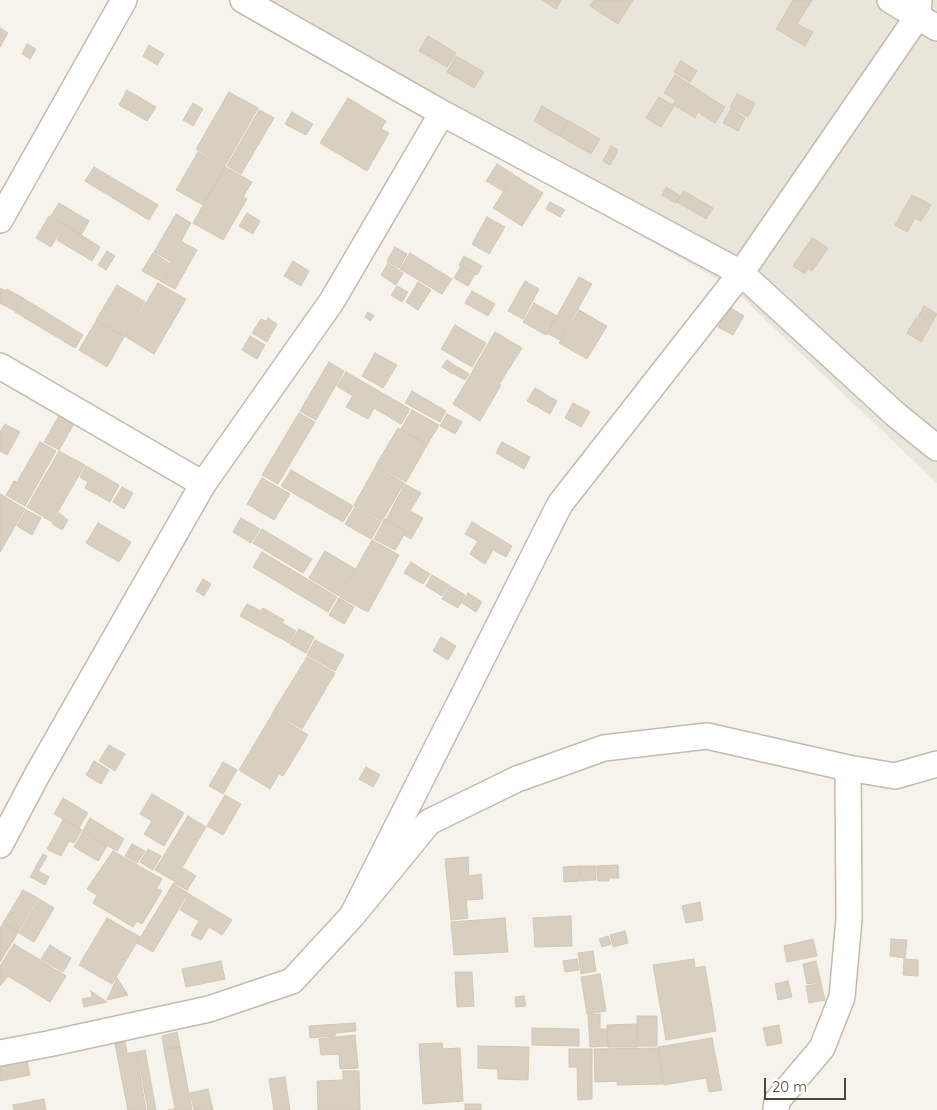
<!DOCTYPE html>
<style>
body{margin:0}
#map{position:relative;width:937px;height:1110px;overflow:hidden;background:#f6f3ec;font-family:Quicksand,sans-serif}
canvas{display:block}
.scale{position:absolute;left:764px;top:1078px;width:82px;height:22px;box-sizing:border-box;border:2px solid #4b4439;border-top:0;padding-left:6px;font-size:15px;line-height:18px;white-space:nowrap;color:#4b4439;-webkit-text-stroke:4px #fff;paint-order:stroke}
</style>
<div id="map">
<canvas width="937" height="1110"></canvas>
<div class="scale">20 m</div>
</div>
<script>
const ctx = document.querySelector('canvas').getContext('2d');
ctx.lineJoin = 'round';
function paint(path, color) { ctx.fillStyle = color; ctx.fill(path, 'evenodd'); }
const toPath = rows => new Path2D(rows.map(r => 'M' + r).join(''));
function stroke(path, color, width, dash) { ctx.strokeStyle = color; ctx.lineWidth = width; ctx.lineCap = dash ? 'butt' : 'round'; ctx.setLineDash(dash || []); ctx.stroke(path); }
const residential = toPath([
 [231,0,937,0,937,483,732,288]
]);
const building = toPath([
 [542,0,561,0,556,9,542,0],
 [594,0,633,0,618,24,590,6,594,0],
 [793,0,812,0,797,24,813,32,805,46,776,29,793,0],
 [0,28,8,33,0,47,0,28],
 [428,36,456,53,447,67,419,51,428,36],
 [27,44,36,49,30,59,22,54,27,44],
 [149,45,164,54,157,65,143,56,149,45],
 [456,56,484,72,474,88,447,72,456,56],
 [681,61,697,71,690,82,674,72,681,61],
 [675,75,725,107,715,123,698,112,695,118,673,104,676,100,664,93,675,75],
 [127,90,156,107,147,121,119,105,127,90],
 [229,92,258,108,225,166,196,149,229,92],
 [737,94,755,103,748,117,730,107,737,94],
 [659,97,674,106,661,127,646,118,659,97],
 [348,98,386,121,381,129,389,133,367,171,320,143,348,98],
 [193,103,203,109,193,126,183,120,193,103],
 [542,106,568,121,559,136,534,121,542,106],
 [731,109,745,118,738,131,723,123,731,109],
 [259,110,274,118,241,174,227,166,259,110],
 [292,112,313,124,306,135,285,124,292,112],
 [569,121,600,139,591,154,560,136,569,121],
 [611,146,618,150,610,165,603,161,611,146],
 [198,152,225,167,203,205,176,190,198,152],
 [497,164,513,174,503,191,486,181,497,164],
 [94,167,158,205,149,220,85,181,94,167],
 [225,167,252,182,243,197,247,199,223,240,193,223,225,167],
 [514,175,543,193,522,226,493,208,514,175],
 [666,187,680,196,676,203,662,195,666,187],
 [684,191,713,208,706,219,677,202,684,191],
 [912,195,931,205,921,221,915,218,907,232,895,225,912,195],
 [550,202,565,210,560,217,546,209,550,202],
 [59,203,89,221,81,235,51,216,59,203],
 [247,213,260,221,253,234,239,226,247,213],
 [176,214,191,223,170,261,154,252,176,214],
 [49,216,64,225,51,247,36,238,49,216],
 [487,217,505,227,489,254,472,244,487,217],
 [65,225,100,247,92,261,57,240,65,225],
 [812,238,828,248,812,271,808,268,805,274,793,266,812,238],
 [182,242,197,250,175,289,160,281,182,242],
 [395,247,407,254,399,268,387,261,395,247],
 [107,251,115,256,106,270,98,265,107,251],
 [153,253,169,263,159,280,142,271,153,253],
 [410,253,452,279,442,294,400,269,410,253],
 [464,256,482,266,477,275,459,265,464,256],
 [293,261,309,271,301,286,284,276,293,261],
 [388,263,403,273,396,285,381,275,388,263],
 [461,266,475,274,468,286,454,278,461,266],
 [579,277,592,284,560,340,547,333,579,277],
 [525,281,539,289,523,319,508,311,525,281],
 [418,282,431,290,418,310,406,302,418,282],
 [158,283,186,299,154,354,126,337,158,283],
 [117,285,145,302,125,337,96,320,117,285],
 [397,286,408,292,402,302,391,295,397,286],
 [0,288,6,291,7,289,23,298,15,311,0,303,0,288],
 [472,291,495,304,488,316,465,303,472,291],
 [23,298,83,335,75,348,15,312,23,298],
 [534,303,557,316,546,335,523,322,534,303],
 [924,306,937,314,931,325,918,317,924,306],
 [729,307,744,316,733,335,718,327,729,307],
 [579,310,607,326,587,359,559,343,579,310],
 [368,312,374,316,370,321,365,317,368,312],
 [268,318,277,324,267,342,252,333,261,319,266,321,268,318],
 [916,318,930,326,921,342,907,333,916,318],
 [96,321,124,337,107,367,79,350,96,321],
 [455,325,486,343,472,367,441,349,455,325],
 [495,332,522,348,500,383,474,368,495,332],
 [250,336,265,345,257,359,242,350,250,336],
 [375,353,397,365,383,388,362,376,375,353],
 [447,360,457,367,453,374,442,367,447,360],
 [329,362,344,371,316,420,300,411,329,362],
 [458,367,469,374,465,380,454,374,458,367],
 [474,369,501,385,480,421,453,404,474,369],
 [346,372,410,409,401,424,374,408,368,419,346,407,353,396,337,386,346,372],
 [535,388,557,401,550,414,527,401,535,388],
 [412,391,446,411,440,422,405,403,412,391],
 [573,403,590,412,581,427,565,418,573,403],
 [412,410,439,425,427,445,401,429,412,410],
 [299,413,315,422,278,484,262,475,299,413],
 [60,414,75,422,59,450,44,442,60,414],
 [447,414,462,422,455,434,440,426,447,414],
 [5,424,20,432,7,455,0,451,0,432,5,424],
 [398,428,427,445,406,482,376,465,398,428],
 [40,442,56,451,25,506,6,495,14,481,17,482,40,442],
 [502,442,530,457,524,469,496,453,502,442],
 [59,451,85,465,52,522,27,507,59,451],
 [86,466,119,485,110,502,85,488,88,482,80,477,86,466],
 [376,466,404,483,382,521,354,505,376,466],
 [291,470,353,506,343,522,281,486,291,470],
 [262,478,290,494,274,520,247,504,262,478],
 [405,484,421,493,410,511,423,518,411,539,404,535,406,531,386,520,405,484],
 [122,487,133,493,124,509,113,502,122,487],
 [0,494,25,509,0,552,0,494],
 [355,507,381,522,371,539,345,524,355,507],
 [26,510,41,518,32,535,17,526,26,510],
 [59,513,68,520,62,530,52,524,59,513],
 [241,518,260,529,251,543,233,532,241,518],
 [385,519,406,531,395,550,374,539,385,519],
 [472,522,512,546,506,557,493,550,485,564,470,554,478,541,465,534,472,522],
 [98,523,131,542,119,562,86,543,98,523],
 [262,529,312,559,303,573,253,543,262,529],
 [372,540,399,555,368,612,340,597,372,540],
 [325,551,355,569,339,596,309,578,325,551],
 [262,552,337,597,328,612,253,567,262,552],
 [411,562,430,574,423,584,404,573,411,562],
 [432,575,449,585,442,596,426,586,432,575],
 [203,579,211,584,204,596,196,591,203,579],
 [450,586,465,595,458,608,442,599,450,586],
 [468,593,482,602,476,612,462,603,468,593],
 [339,598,354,607,344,624,329,615,339,598],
 [247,604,261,611,263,608,284,620,282,623,296,631,289,643,240,616,247,604],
 [299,629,314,637,306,653,290,644,299,629],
 [441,637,456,646,448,660,433,651,441,637],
 [315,640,344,655,335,671,307,655,315,640],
 [307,657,335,673,302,729,273,712,307,657],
 [273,713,308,735,283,776,279,774,270,789,239,770,273,713],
 [109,745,125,754,115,771,99,761,109,745],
 [94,761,109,770,101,784,86,775,94,761],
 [223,762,237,770,223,794,209,786,223,762],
 [366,767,380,775,373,787,359,779,366,767],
 [152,794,184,813,164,846,144,834,152,821,140,814,152,794],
 [225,795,241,804,223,835,207,826,225,795],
 [63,798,88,813,79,828,54,814,63,798],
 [188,816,206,827,174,881,155,870,188,816],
 [90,818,124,839,117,851,83,831,90,818],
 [63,820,82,830,74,843,69,841,61,856,47,849,63,820],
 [83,832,107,846,98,861,74,847,83,832],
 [132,844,145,851,137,863,125,856,132,844],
 [148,849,161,856,153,870,140,862,148,849],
 [113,851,162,879,157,888,162,891,142,924,137,921,133,927,93,903,97,895,87,889,113,851],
 [43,854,47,856,39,870,35,868,43,854],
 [468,857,469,876,481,874,483,899,466,900,468,918,451,920,445,859,468,857],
 [618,865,619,878,609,878,609,881,598,881,597,866,618,865],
 [579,866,580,881,564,882,563,867,579,866],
 [580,866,596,866,596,880,581,881,580,866],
 [183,868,196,876,187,890,174,883,183,868],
 [35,869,49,877,45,885,30,877,35,869],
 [173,884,188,893,153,952,137,943,173,884],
 [23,890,38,898,18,932,3,923,23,890],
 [189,894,232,920,222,935,209,927,201,940,191,935,199,921,180,910,189,894],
 [39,899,54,908,34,942,19,933,39,899],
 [700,902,703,920,686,923,682,906,700,902],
 [571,916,572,946,535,947,533,918,571,916],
 [107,918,140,937,112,984,79,965,107,918],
 [505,918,508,952,454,955,451,922,505,918],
 [3,924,18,932,12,943,0,936,0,928,3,924],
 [625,931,628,943,613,947,610,935,625,931],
 [608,936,611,944,602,947,599,939,608,936],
 [0,937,11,944,0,962,0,937],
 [813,939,817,956,787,962,784,946,813,939],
 [891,939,907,940,905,958,890,956,891,939],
 [14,944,66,976,50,1002,8,976,0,986,0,966,14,944],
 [50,945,71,958,63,972,41,959,50,945],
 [593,951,596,971,581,974,578,953,593,951],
 [577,959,579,970,565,972,563,961,577,959],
 [694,959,695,968,705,966,716,1031,666,1040,653,965,694,959],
 [904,959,918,960,918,976,903,975,904,959],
 [221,961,225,979,186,987,182,969,221,961],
 [816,961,821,982,807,984,803,964,816,961],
 [455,972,472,972,474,1006,457,1007,455,972],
 [600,974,606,1011,587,1014,581,977,600,974],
 [117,978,128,995,107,1000,117,978],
 [788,981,792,997,778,1000,775,984,788,981],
 [821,983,825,1000,809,1003,806,986,821,983],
 [91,991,107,1002,84,1007,82,999,92,997,91,991],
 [524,996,526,1006,516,1007,515,997,524,996],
 [600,1014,600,1029,607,1029,608,1046,590,1047,588,1015,600,1014],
 [637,1016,657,1016,657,1046,638,1046,637,1016],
 [355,1023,356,1031,336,1033,335,1036,310,1038,309,1026,355,1023],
 [637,1024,637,1047,608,1047,607,1025,637,1024],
 [779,1025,782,1043,767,1046,763,1028,779,1025],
 [532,1028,579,1029,579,1046,532,1045,532,1028],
 [177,1032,180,1047,164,1049,162,1036,177,1032],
 [355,1035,358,1068,340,1069,339,1054,321,1055,319,1039,355,1035],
 [712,1038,722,1090,709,1092,706,1078,664,1085,658,1047,712,1038],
 [125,1042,127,1052,117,1054,115,1044,125,1042],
 [442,1043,443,1049,460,1048,463,1101,423,1104,419,1044,442,1043],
 [478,1046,529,1047,528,1080,498,1079,498,1069,478,1068,478,1046],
 [180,1047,192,1110,168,1110,175,1109,164,1050,180,1047],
 [658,1048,663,1084,617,1085,617,1081,595,1082,594,1049,658,1048],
 [569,1049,592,1049,592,1099,578,1100,577,1067,569,1067,569,1049],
 [145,1050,156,1110,148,1110,137,1052,145,1050],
 [136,1052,146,1110,128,1110,117,1055,136,1052],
 [27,1061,30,1075,0,1081,0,1067,27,1061],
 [343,1071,359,1071,360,1110,318,1110,317,1081,343,1080,343,1071],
 [285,1077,290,1110,274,1110,269,1079,285,1077],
 [208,1089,213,1110,194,1110,190,1093,208,1089],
 [44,1099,46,1110,14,1110,13,1105,44,1099],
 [465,1104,481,1104,481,1110,465,1110,465,1104]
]);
const minor = toPath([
 [243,0,442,113,741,273,895,414,937,448],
 [890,0,937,28],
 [0,220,124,0],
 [0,366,203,484],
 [0,845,37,775,203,484,332,301,442,113],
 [352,916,560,504,741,273,918,16,919,0],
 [0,1053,48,1044,209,1009,292,981,352,916,429,822,517,779,604,748,707,736,848,768,895,776,937,764],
 [776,1110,777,1101,822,1048,842,997,849,919,848,768]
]);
paint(residential, '#eae5da');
paint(building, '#d8cfc1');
stroke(building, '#d3c7b4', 1);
stroke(minor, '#c2bbae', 28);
stroke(minor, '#fff', 25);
</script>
